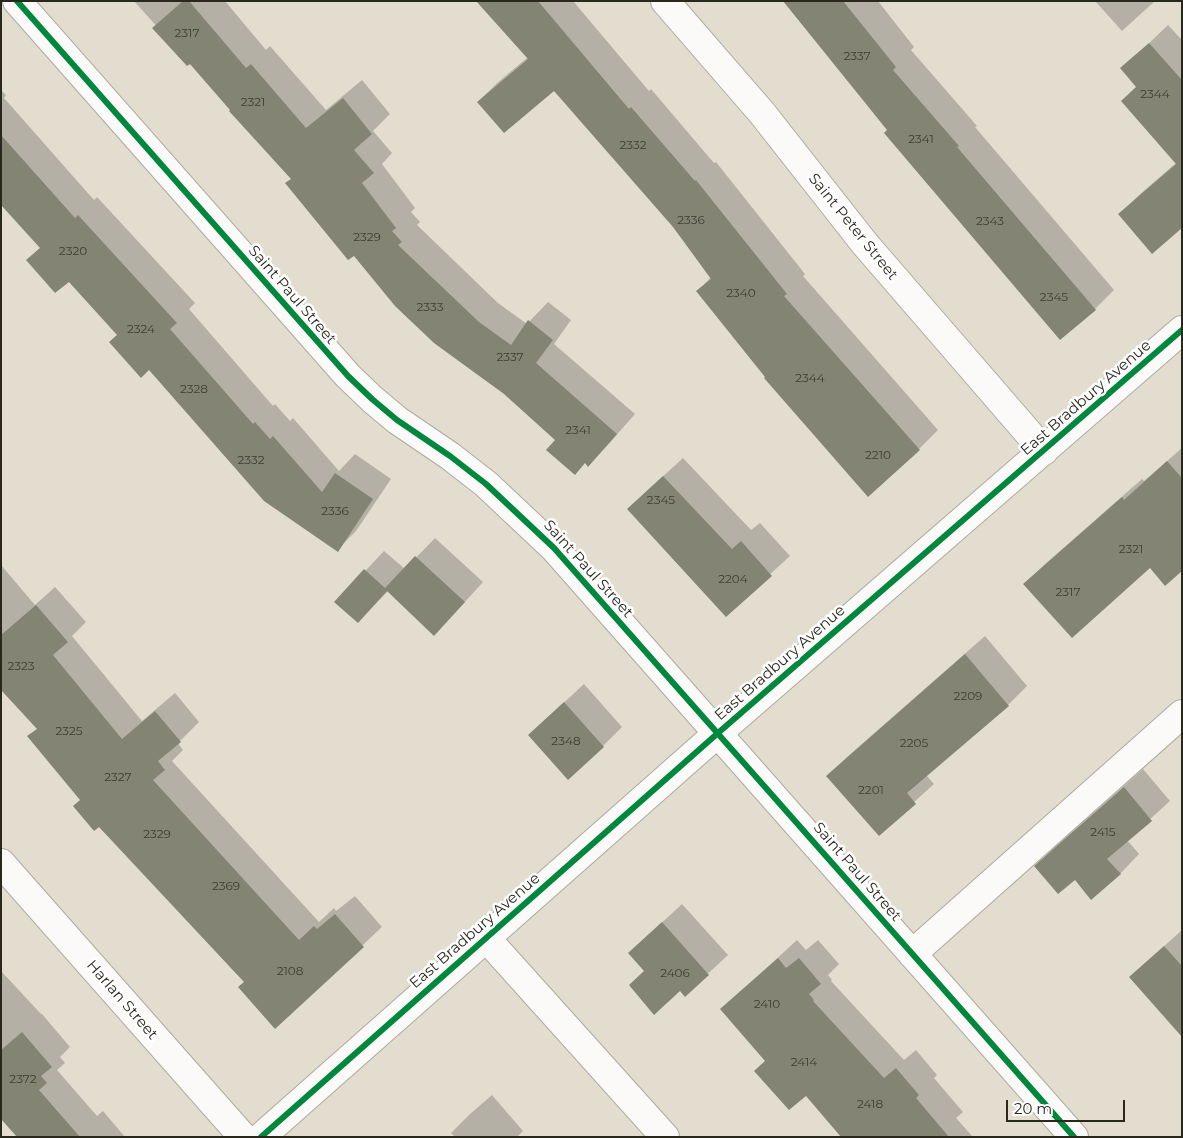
<!DOCTYPE html>
<style>
body{margin:0}
#map{position:relative;width:1183px;height:1138px;overflow:hidden;background:#e2ddcf;font-family:Montserrat,sans-serif}
canvas{display:block}
.frame{position:absolute;inset:0;border:2px solid #2a271d;pointer-events:none}
.scale{position:absolute;left:1006px;top:1100px;width:119px;height:22px;box-sizing:border-box;border:2px solid #2a271d;border-top:0;padding-left:6px;font-size:15px;line-height:18px;white-space:nowrap;color:#2a271d;-webkit-text-stroke:4px #fff;paint-order:stroke}
</style>
<div id="map">
<canvas width="1183" height="1138"></canvas>
<div class="frame"></div>
<div class="scale">20 m</div>
</div>
<script>
const ctx = document.querySelector('canvas').getContext('2d');
ctx.lineJoin = 'round';
function paint(path, color) { ctx.fillStyle = color; ctx.fill(path, 'evenodd'); }
const toPath = rows => new Path2D(rows.map(r => 'M' + r).join(''));
function stroke(path, color, width, dash) { ctx.strokeStyle = color; ctx.lineWidth = width; ctx.lineCap = dash ? 'butt' : 'round'; ctx.setLineDash(dash || []); ctx.stroke(path); }
function label(font, color, halo, rows, align = 'center') {
  ctx.font = font + ' Montserrat,sans-serif'; ctx.lineWidth = 5; ctx.setLineDash([]); ctx.textBaseline = 'middle'; ctx.strokeStyle = halo; ctx.fillStyle = color; for (const [text, x, y, turn = 0] of rows) {
    ctx.save(); ctx.translate(x, y); ctx.rotate((+turn || 0) * Math.PI / 180); ctx.textAlign = isNaN(turn) ? turn : align; if (halo) ctx.strokeText(text, 0, 0); ctx.fillText(text, 0, 0); ctx.restore();
  }
}
const shadow = toPath([
 [134,1,225,1,266,50,270,46,326,110,362,80,390,114,373,131,392,153,382,164,415,208,411,212,420,222,417,225,498,303,527,324,548,302,571,320,554,344,635,414,607,446,588,465,557,440,354,254,292,178],
 [479,1,573,1,649,91,651,89,714,163,716,162,805,274,803,276,938,430,919,449,767,377,698,291,711,277,674,226,554,89,478,102,497,83,528,57],
 [783,1,878,1,914,47,911,50,977,126,975,127,1114,290,1095,309,1061,338],
 [1095,1,1155,1,1122,31],
 [1168,25,1182,40,1182,227,1120,214,1139,195,1176,163,1137,86,1122,69],
 [1,90,6,95,4,98,94,200,97,197,195,303,189,309,273,406,275,404,290,421,293,418,339,471,355,454,391,479,356,531,337,550,149,369,69,280,28,260,41,247,1,203],
 [1182,448,1182,547,1150,567,1025,584,1044,565,1142,479,1144,481],
 [683,458,751,530,760,523,790,556,726,615,648,490],
 [435,538,483,582,453,615,388,591,358,622,336,602,384,551,405,569],
 [1,565,35,605,55,587,86,622,72,636,142,721,175,693,199,722,178,743,183,750,172,761,319,922,334,908,336,911,355,896,382,927,275,1027,245,982,82,799,29,737,38,728,1,688],
 [985,636,1027,686,1008,705,926,775,934,784,879,834,828,776,847,757],
 [584,684,622,727,603,746,529,735],
 [1143,769,1170,801,1127,840,1139,854,1120,874,1075,879,1036,866,1055,847],
 [682,904,728,955,685,995,680,989,645,971,629,953],
 [1182,930,1182,1036,1130,977],
 [797,940,806,950,818,940,839,964,828,975,832,980,831,981,904,1060,916,1050,937,1075,934,1078,963,1112,956,1118,973,1137,843,1137,806,1094,766,1060,722,1009],
 [1,971,41,1014,42,1014,70,1047,60,1057,65,1063,57,1070,97,1116,103,1111,125,1137,18,1137,1,1117],
 [492,1095,523,1131,517,1137,455,1137,451,1133,470,1114]
]);
const building = toPath([
 [183,1,189,1,246,68,251,64,306,128,343,98,372,134,354,150,374,173,362,183,396,228,392,231,402,242,398,245,479,322,511,345,528,320,553,340,536,363,617,434,588,467,585,463,575,475,546,450,555,440,504,394,434,343,395,306,354,256,348,260,285,183,291,179,229,111,230,110,190,64,187,66,152,28],
 [476,1,538,1,629,109,631,107,695,181,696,180,787,294,784,296,920,450,868,497,764,378,765,377,696,291,711,279,673,227,554,91,504,133,477,102,528,59],
 [783,1,843,1,896,67,893,70,959,146,957,147,1096,310,1060,340,884,133,887,130],
 [1149,43,1182,80,1182,228,1152,254,1118,214,1176,164,1121,101,1136,87,1120,68],
 [1,135,75,218,78,215,177,323,170,329,253,424,255,422,270,439,273,436,322,492,335,473,373,499,338,552,264,501,149,370,141,378,109,342,117,335,69,282,55,293,26,260,40,248,1,205],
 [1167,461,1182,478,1182,571,1165,586,1150,568,1072,638,1023,584,1122,497,1124,500],
 [663,476,732,549,741,541,772,576,726,617,627,509],
 [415,556,465,602,434,636,387,591,358,623,334,602,364,569,385,588],
 [36,605,68,642,53,655,122,739,155,711,181,742,158,761,165,770,153,780,299,940,314,926,317,929,335,914,364,947,275,1029,238,987,244,982,99,827,94,831,73,806,80,800,27,736,37,729,1,690,1,635],
 [965,654,1009,706,907,793,916,804,879,836,826,776],
 [564,702,604,747,568,780,528,735],
 [1124,787,1152,821,1107,859,1121,874,1091,900,1075,880,1058,894,1034,866],
 [662,922,709,975,685,997,680,991,654,1015,629,985,644,971,628,953],
 [1164,946,1182,966,1182,1037,1129,977],
 [778,958,786,968,799,958,821,984,809,994,814,1000,813,1001,884,1078,896,1068,919,1095,916,1098,949,1137,841,1137,806,1096,789,1110,754,1071,765,1061,720,1009],
 [22,1032,52,1067,41,1076,47,1083,39,1090,80,1137,17,1137,1,1119,1,1050]
]);
const minor = toPath([
 [17,1,348,376,372,399,397,420,450,456,486,484,554,548,1074,1137],
 [665,1,762,113,865,244,1044,451],
 [1,863,243,1137],
 [486,938,665,1137],
 [912,954,1182,714],
 [261,1137,718,733,1182,330]
]);
const cycleway = toPath([
 [17,1,348,376,372,399,397,420,450,456,486,484,554,548,1074,1137],
 [261,1137,718,733,1182,330]
]);
const numberNames = [
 ["2317",187,33],
 ["2337",857,56],
 ["2344",1155,94],
 ["2321",253,102],
 ["2341",921,139],
 ["2332",633,145],
 ["2336",691,220],
 ["2343",990,221],
 ["2329",367,237],
 ["2320",73,251],
 ["2340",741,293],
 ["2345",1054,297],
 ["2333",430,307],
 ["2324",141,329],
 ["2337",510,357],
 ["2344",810,378],
 ["2328",194,389],
 ["2341",578,430],
 ["2210",878,455],
 ["2332",251,460],
 ["2345",661,500],
 ["2336",335,511],
 ["2321",1131,549],
 ["2204",733,579],
 ["2317",1068,592],
 ["2323",21,666],
 ["2209",968,696],
 ["2325",69,731],
 ["2348",566,741],
 ["2205",914,743],
 ["2327",118,777],
 ["2201",871,790],
 ["2415",1103,832],
 ["2329",157,834],
 ["2369",226,886],
 ["2108",290,971],
 ["2406",675,973],
 ["2410",767,1004],
 ["2414",804,1062],
 ["2372",23,1079],
 ["2418",870,1104]
];
const streetNames = [
 ["Saint Peter Street",853,227,51],
 ["Saint Paul Street",292,295,49],
 ["East Bradbury Avenue",1086,398,-41],
 ["Saint Paul Street",588,569,48],
 ["East Bradbury Avenue",780,663,-41],
 ["Saint Paul Street",857,872,49],
 ["East Bradbury Avenue",475,931,-41],
 ["Harlan Street",122,1000,49]
];
paint(shadow, '#0003');
paint(building, '#838474');
stroke(minor, '#aeaa9f', 30);
stroke(minor, '#fbfaf8', 28);
stroke(cycleway, '#00873e', 6);
label('12px', '#403e33', null, numberNames);
label('15px', '#2a271d', '#fff', streetNames);
</script>
